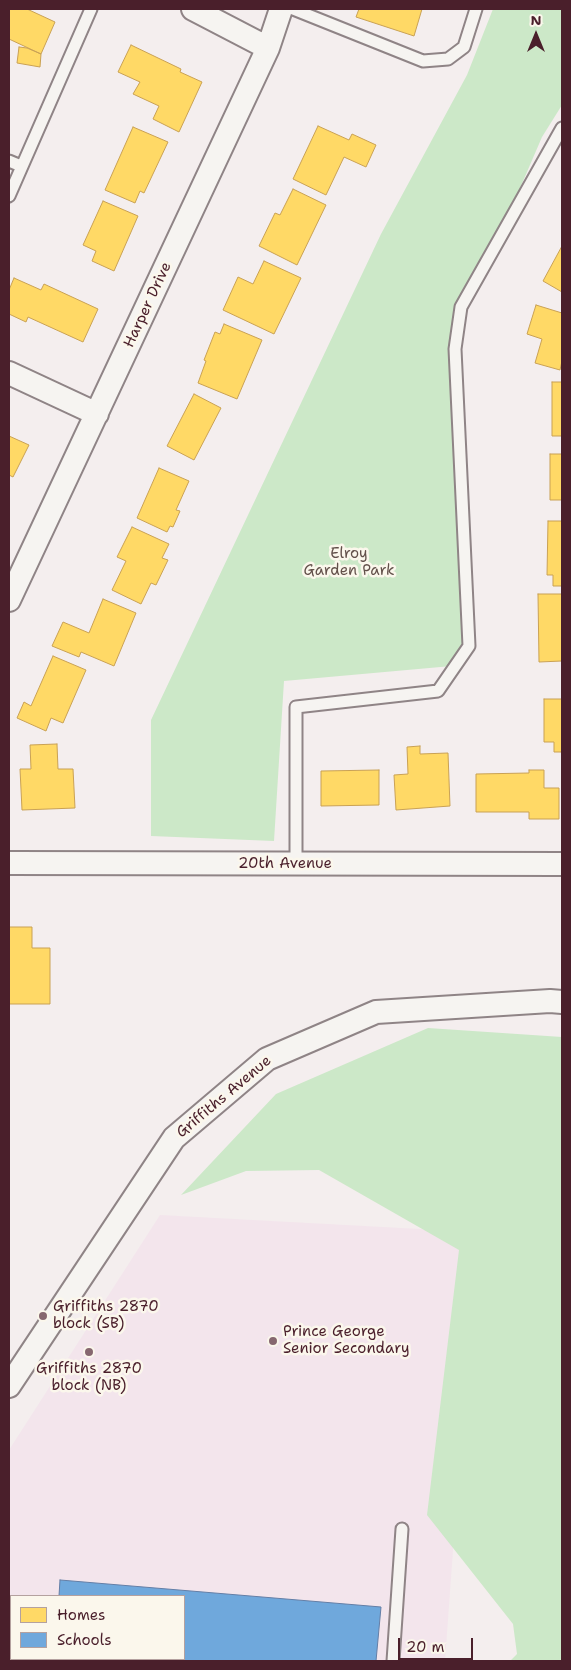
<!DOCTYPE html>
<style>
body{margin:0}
#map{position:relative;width:571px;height:1670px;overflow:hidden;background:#f4eeee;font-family:"Shantell Sans",sans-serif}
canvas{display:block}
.frame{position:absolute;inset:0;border:10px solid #4a1f2b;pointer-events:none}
.legend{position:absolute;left:10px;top:1595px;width:175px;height:65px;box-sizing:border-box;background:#fbf7ec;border:1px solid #b4a19f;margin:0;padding:6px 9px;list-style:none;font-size:15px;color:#4a1f2b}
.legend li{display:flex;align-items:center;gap:10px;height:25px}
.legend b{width:25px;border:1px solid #b4a19f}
.north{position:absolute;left:511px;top:10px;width:50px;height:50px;-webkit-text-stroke:4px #fbf7ec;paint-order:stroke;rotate:0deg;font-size:14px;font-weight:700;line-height:20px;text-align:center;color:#4a1f2b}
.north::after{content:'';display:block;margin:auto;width:18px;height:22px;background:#4a1f2b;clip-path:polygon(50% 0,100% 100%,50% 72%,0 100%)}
.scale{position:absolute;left:398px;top:1638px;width:75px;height:22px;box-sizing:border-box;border:2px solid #4a1f2b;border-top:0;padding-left:6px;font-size:15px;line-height:18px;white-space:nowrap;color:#4a1f2b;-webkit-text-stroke:4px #fbf7ec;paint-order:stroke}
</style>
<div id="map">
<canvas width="571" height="1670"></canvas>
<div class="frame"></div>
<ul class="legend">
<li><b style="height:14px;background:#ffd966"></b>Homes</li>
<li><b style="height:14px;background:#6fa8dc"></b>Schools</li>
</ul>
<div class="north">N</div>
<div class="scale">20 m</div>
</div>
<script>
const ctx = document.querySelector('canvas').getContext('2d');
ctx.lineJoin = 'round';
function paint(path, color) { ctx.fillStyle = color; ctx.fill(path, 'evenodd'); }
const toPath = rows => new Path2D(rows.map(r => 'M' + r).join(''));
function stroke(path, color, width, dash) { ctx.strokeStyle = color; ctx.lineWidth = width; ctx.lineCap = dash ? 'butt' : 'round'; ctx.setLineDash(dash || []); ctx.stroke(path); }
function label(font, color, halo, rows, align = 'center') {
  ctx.font = font + ' "Shantell Sans",sans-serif'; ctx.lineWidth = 5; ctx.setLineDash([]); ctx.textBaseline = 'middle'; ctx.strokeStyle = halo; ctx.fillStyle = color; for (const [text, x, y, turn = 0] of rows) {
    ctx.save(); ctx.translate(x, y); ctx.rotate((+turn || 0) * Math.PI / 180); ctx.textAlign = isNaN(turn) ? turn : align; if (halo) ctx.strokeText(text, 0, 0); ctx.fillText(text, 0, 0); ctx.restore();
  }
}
const built = toPath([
 [160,1215,476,1232,445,1661,9,1661,9,1450],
 [11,1596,184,1596,184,1659,11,1659]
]);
const green = toPath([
 [493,9,562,9,562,105,542,137,456,337,463,665,284,681,274,841,151,836,151,720,381,234,467,75],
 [428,1028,562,1037,562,1661,510,1661,517,1654,513,1624,427,1515,459,1250,319,1170,246,1171,181,1195,276,1094]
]);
const homes = toPath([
 [9,9,27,9,55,22,41,54,9,39,9,9],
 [359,9,422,9,414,36,356,17,359,9],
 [131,45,181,69,180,72,202,82,179,132,153,119,159,106,133,94,140,82,118,72,131,45],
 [19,47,27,48,41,54,40,67,17,63,19,47],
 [318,126,349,140,352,134,376,145,366,167,344,157,326,195,293,179,318,126],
 [133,127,168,142,144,193,140,191,135,203,105,190,133,127],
 [293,189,326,205,297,265,259,246,275,213,280,215,293,189],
 [103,201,138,216,114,271,92,261,96,251,83,245,103,201],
 [562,246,562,292,543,281,562,246],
 [264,261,301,278,274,334,223,310,238,277,253,284,264,261],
 [14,278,41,290,44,284,98,309,83,342,28,317,26,322,9,314,9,290,14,278],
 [536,305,562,313,562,361,560,370,535,363,542,339,527,334,536,305],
 [224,324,262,340,237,399,198,383,206,361,204,360,215,332,220,334,224,324],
 [552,382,562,382,562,436,552,436,552,382],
 [194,394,221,408,194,460,167,446,194,394],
 [9,436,29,445,13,477,9,475,9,436],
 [550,454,562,454,562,500,550,500,550,454],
 [159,468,189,481,176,510,180,511,173,527,170,526,167,532,137,518,159,468],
 [548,521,562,521,562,586,553,586,553,575,547,575,548,521],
 [132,527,169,544,162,558,168,560,156,585,151,583,141,604,112,590,126,561,117,557,132,527],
 [538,594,562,594,562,661,539,662,538,594],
 [103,599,136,613,114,666,81,652,79,657,52,646,63,622,89,633,103,599],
 [53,656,86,670,63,723,51,718,46,731,17,718,24,702,31,706,53,656],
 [544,699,562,699,562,752,554,752,554,742,544,742,544,699],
 [57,744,58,769,73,769,75,808,22,810,20,769,31,769,30,745,57,744],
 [420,746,420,754,448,753,450,806,396,810,394,775,408,774,407,747,420,746],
 [379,770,379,805,321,806,321,771,379,770],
 [529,770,544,770,544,788,559,788,559,819,529,819,529,812,476,812,476,774,529,773,529,770],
 [9,927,32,927,32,948,50,948,50,1004,9,1004,9,927]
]);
const schools = toPath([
 [60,1580,381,1607,376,1661,53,1661,53,1659,184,1659,184,1596,59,1596,60,1580]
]);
const service = toPath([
 [293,9,423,61,448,59,464,47,476,9],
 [9,161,21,166],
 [9,196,91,9],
 [296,864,296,707,438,691,469,646,455,349,461,307,562,128],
 [393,1661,402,1529]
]);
const minor = toPath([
 [193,9,268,48],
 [9,373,97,414],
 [9,600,268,48,281,9],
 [9,863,562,864],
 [9,1386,174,1138,267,1059,376,1012,550,1001,562,1002]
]);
const markers = [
 [43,1316,5,"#86676f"],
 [273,1341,5,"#86676f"],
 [89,1352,5,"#86676f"]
];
const streetNames = [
 ["Harper Drive",148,305,-65],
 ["20th Avenue",285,864],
 ["Griffiths Avenue",224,1097,-40]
];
const parkNames = [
 ["Elroy",349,554],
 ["Garden Park",349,571]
];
const poiNames = [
 ["Griffiths 2870",53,1307],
 ["block (SB)",53,1324],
 ["Prince George",283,1332],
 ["Senior Secondary",283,1349],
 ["Griffiths 2870",89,1369,"center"],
 ["block (NB)",89,1386,"center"]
];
paint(built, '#f3e5ec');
paint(green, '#cce8c8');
paint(homes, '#ffd966');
stroke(homes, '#c9a154', 1);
paint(schools, '#6fa8dc');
stroke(schools, '#647fa7', 1);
stroke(service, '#8f8486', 15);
stroke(minor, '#8f8486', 26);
stroke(service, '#f6f4f1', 11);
stroke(minor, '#f6f4f1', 22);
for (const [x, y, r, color] of markers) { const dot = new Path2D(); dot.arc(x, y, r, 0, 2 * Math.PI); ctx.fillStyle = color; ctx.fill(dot); stroke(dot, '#fbf7ec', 2); }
label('15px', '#4a1f2b', '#fbf7ec', streetNames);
label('15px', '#62504a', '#fbf7ec', parkNames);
label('15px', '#4a1f2b', '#fbf7ec', poiNames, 'left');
</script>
